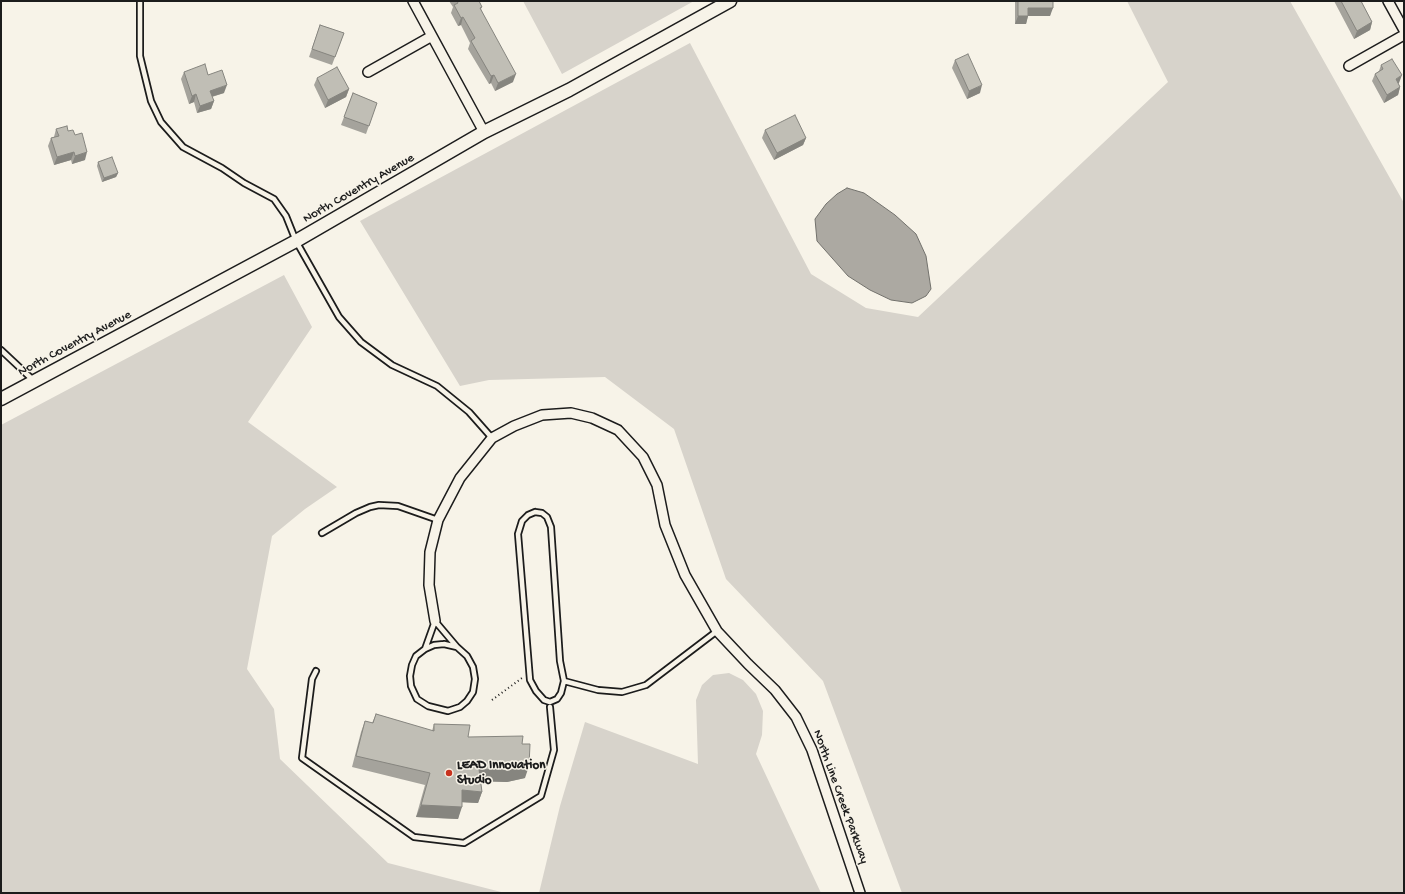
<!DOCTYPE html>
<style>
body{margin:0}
#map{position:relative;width:1405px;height:894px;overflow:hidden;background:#f7f3e8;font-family:"Gochi Hand",sans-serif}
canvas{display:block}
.frame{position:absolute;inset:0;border:2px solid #1c1c1c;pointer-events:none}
</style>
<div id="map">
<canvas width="1405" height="894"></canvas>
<div class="frame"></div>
</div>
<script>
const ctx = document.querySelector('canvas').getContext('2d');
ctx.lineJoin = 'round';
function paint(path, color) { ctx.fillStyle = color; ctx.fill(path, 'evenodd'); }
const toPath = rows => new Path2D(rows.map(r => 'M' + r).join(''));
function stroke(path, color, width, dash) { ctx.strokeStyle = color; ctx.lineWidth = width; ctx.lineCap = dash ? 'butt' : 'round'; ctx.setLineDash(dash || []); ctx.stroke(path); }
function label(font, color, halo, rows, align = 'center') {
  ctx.font = font + ' "Gochi Hand",sans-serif'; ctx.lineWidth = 3; ctx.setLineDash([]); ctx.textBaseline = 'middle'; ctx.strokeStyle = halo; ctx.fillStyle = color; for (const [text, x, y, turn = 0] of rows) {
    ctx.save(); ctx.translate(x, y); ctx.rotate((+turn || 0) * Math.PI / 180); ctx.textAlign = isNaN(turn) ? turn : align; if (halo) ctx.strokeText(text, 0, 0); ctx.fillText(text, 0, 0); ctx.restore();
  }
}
const green = toPath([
 [523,1,694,1,562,74],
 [1127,1,1290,1,1404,203,1404,893,902,893,823,681,726,579,674,429,605,377,489,380,460,386,360,221,690,43,811,274,866,308,918,317,1168,82],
 [284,275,312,327,248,422,337,487,305,509,272,536,247,669,274,709,280,759,388,863,505,893,1,893,1,425],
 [729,673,743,680,756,694,763,711,762,735,756,754,821,893,539,893,560,806,585,722,698,764,696,700,702,685,713,675]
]);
const water = toPath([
 [847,188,864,193,895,215,916,234,926,256,929,276,931,289,926,296,912,303,891,300,870,290,848,276,817,241,815,219,826,204,837,194,847,188]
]);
const path = toPath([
 [492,700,522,678]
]);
const service = toPath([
 [140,1,140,56,151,101,161,122,183,147,222,168,244,183,274,199,286,216,296,241,339,317,361,342,392,365,437,386,469,412,492,438],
 [1,350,33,380],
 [535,512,542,513,547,517,551,527,560,661,564,681,561,693,557,699,550,702,544,700,536,691,530,680,518,534,522,521,528,515,535,512],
 [322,533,356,513,370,507,379,505,398,506,438,520],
 [435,621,457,647],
 [444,644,457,647,467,656,473,667,475,679,473,692,467,701,460,707,448,711,428,706,417,699,411,686,410,676,412,665,416,656,425,649,434,645,444,644],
 [425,649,435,621],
 [316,671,312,679,302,758,414,837,464,843,541,796,554,750,550,707],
 [564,681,598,690,622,692,646,685,717,631]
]);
const minor = toPath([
 [413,1,484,132],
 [1388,1,1404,30],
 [1349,66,1404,35],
 [368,72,432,36],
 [435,621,429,585,430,552,438,520,460,478,492,438,514,426,542,415,571,413,592,418,618,430,643,457,657,485,665,525,685,575,717,631,748,664,775,690,796,717,812,750,860,893]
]);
const tertiary = toPath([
 [1,399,296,241,484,132,569,90,730,1]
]);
const wall = toPath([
 [449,1,479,1,482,7,481,9,513,82,495,91,491,83,489,84,468,49,470,43,461,25,458,26,451,13,453,7],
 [1015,1,1053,1,1050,16,1028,16,1026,24,1015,24],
 [1334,1,1361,1,1372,22,1370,30,1354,39],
 [320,25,344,33,332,65,309,57],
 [955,60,980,93,967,99,952,68],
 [1381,65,1398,83,1400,87,1398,95,1384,103,1372,81,1375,74,1379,71],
 [184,72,208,75,224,93,212,97,214,101,211,109,197,113,194,102,189,104,181,79],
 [317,78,349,89,346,97,325,108,314,85],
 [353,93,377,103,366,134,341,125],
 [56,129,68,131,75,135,85,160,72,164,71,160,54,165,48,146,51,138,54,137],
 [765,130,806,138,803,145,774,160,762,138],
 [98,162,118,173,116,177,102,182,97,166],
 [376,714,432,731,434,724,468,737,522,744,525,778,507,782,480,781,482,792,478,803,462,802,458,819,416,817,425,785,352,767,361,732,365,721,372,723]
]);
const shadedWall = toPath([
 [1028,8,1053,8,1050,16,1028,16,1026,24,1015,24,1018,16],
 [463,17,461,25,458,26,461,18],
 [1372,22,1370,30,1354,39,1357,31],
 [516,74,513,82,495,91,498,83],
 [494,75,491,83,489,84,491,76],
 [1402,75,1399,83,1393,87,1396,79],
 [227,85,224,93,207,98,210,91],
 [982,85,980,93,967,99,969,91],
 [1400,87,1398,95,1384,103,1387,95],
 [349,89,346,97,325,108,328,100],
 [196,94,194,102,189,104,192,96],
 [214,101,211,109,197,113,200,106],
 [806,138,803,145,774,160,777,153],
 [74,152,71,160,54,165,57,157],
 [87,152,85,160,72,164,75,156],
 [118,173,116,177,102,182,104,178],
 [529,766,525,778,507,782,474,781,479,769],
 [462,790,482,792,478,803,457,802],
 [421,805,462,807,458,819,416,817]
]);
const building = toPath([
 [457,1,479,1,482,7,480,8,516,74,498,83,494,75,491,76,471,41,475,38,463,17,461,18,454,5,458,3,457,1],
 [1018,1,1053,1,1053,8,1028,8,1028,16,1018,16,1018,1],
 [1341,1,1361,1,1372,22,1357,31,1341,1],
 [320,25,344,33,335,57,312,49,320,25],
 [968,54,982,85,969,91,955,60,968,54],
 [1392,59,1402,75,1396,79,1400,87,1387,95,1375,74,1383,69,1381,65,1392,59],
 [205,64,208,75,222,70,227,85,210,91,214,101,200,106,196,94,192,96,184,72,205,64],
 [337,67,349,89,328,100,317,78,337,67],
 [353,93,377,103,369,126,344,117,353,93],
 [795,115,806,138,777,153,765,130,795,115],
 [67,126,68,131,73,130,75,135,82,133,87,152,75,156,74,152,57,157,51,138,59,136,56,129,67,126],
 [112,157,118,173,104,178,98,162,112,157],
 [376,714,434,731,434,724,470,725,468,737,523,736,522,744,530,744,529,766,511,770,479,769,482,792,462,790,462,807,421,805,430,773,356,756,365,721,373,723,376,714]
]);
const markers = [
 [449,773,4,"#c8321e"]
];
const streetNames = [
 ["North Coventry Avenue",359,189,-30],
 ["North Coventry Avenue",75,344,-28],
 ["North Line Creek Parkway",840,797,70]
];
const poiNames = [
 ["LEAD Innovation",457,766],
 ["Studio",457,781]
];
paint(green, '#d7d3cb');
paint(water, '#aca9a2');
stroke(water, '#72716c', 1);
stroke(service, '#1c1c1c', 8);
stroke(minor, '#1c1c1c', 12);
stroke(tertiary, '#1c1c1c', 15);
stroke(path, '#1c1c1c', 2, [1, 3]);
stroke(service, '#f7f3e8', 4.5);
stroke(minor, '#f7f3e8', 9);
stroke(tertiary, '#f7f3e8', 12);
paint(wall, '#a5a39c');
paint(shadedWall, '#86857f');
paint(building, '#c0beb5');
stroke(building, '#86857f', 1);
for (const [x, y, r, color] of markers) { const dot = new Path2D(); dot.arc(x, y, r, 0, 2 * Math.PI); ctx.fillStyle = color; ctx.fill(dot); stroke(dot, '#f7f3e8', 1.5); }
label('13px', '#1c1c1c', '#f7f3e8', streetNames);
label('bold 13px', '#1c1c1c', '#f7f3e8', poiNames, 'left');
</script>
